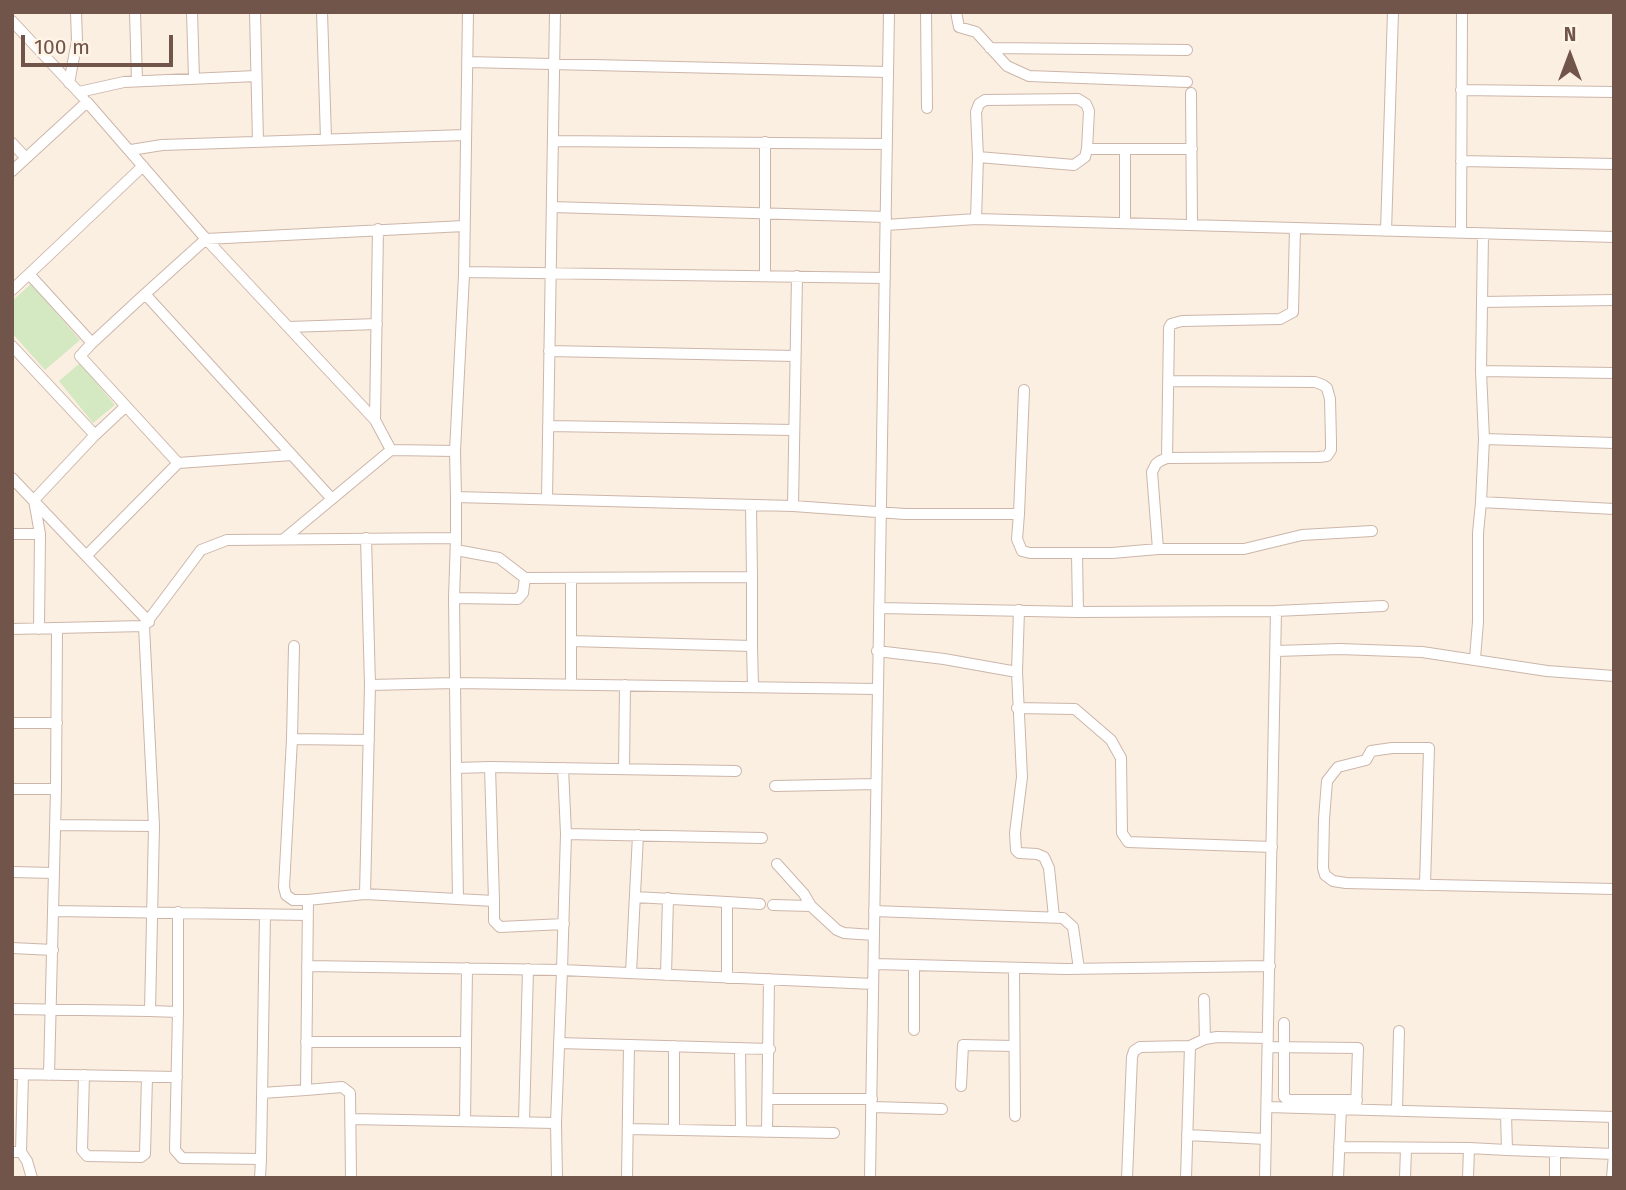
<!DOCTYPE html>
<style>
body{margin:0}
#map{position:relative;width:1626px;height:1190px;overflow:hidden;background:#fbefe2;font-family:"Fira Sans",sans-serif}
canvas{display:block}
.frame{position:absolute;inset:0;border:14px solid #72554a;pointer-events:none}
.north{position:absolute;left:1535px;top:21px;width:70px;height:70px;-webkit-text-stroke:5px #fef4e8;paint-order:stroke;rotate:0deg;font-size:19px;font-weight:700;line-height:28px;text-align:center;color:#72554a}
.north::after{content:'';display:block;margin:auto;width:24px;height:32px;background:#72554a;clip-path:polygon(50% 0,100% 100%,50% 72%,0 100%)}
.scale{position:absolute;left:21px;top:35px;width:152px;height:32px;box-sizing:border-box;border:4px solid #72554a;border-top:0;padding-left:9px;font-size:21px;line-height:24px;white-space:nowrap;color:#72554a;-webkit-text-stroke:5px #fef4e8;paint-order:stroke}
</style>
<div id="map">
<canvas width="1626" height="1190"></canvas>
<div class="frame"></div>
<div class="north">N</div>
<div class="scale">100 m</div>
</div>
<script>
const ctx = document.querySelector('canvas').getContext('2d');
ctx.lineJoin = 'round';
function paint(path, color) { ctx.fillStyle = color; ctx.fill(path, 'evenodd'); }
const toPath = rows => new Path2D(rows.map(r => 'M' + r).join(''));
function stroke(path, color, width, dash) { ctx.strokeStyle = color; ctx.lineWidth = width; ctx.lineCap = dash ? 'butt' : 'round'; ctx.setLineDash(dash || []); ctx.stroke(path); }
const green = toPath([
 [31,284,80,340,45,370,12,333,12,301],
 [80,363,115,405,93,423,59,381]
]);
const minor = toPath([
 [135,12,137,81],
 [192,12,194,78],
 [255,12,258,142],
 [322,12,326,139],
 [926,12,927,108],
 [956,12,959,27,976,32,1007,66,1029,76,1187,82],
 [12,21,83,97],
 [990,48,1187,50],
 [467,62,888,72],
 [69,83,77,41,76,12],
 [1461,90,1614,92],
 [79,92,124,82,256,76],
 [1191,93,1192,225],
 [554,141,887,144],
 [765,142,765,276],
 [12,143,26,158],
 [1087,149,1125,149,1125,223],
 [1125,149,1192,149],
 [131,150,162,145,466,135],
 [1461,161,1614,164],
 [12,171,87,102,206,239,375,420,391,450],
 [552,207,886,217],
 [976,219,978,157,976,112,979,104,985,100,1078,99,1086,104,1089,111,1087,149,1085,157,1074,165,978,157],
 [886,225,976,219,1614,237],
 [1386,231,1393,12],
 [1461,233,1462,12],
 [1483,234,1481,371,1614,373],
 [464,272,885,278],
 [29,274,143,166],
 [12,290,29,274,92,343,80,356,178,463,292,455,332,499],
 [145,294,206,239,464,226],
 [1482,302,1614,300],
 [289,327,377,324],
 [92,343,145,294,292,455],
 [12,346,95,435,126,406],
 [549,351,795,356],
 [1481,371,1484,439,1614,443],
 [375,420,378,229],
 [548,426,794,430],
 [1484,439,1481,502,1614,509],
 [455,451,464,275,468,12],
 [1167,458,1169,328,1171,324,1182,321,1280,319,1293,312,1295,228],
 [12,478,149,622],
 [547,499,555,12],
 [751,505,752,577],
 [793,506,797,276],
 [1019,514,1024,390],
 [12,534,40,534],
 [285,538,391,450,455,451,456,497],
 [366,538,370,685,455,683,454,598,456,538],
 [1158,549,1152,472,1156,464,1160,461,1167,458,1319,457,1327,456,1331,450,1331,441,1330,399,1327,388,1323,385,1315,382,1169,381],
 [456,550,499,558,525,578],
 [1077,553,1112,553,1158,549,1244,549,1302,535,1372,531],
 [86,556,178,463],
 [454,598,518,599,523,593,525,578,752,577,752,646,571,641,571,684],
 [879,608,1078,612,1276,611,1265,1178],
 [1019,610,1017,672,1022,777,1015,833,1016,850,1019,853,1037,854,1044,857,1049,868,1054,917],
 [1276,611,1383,606],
 [144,626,154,826,150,1011,178,1012,175,1150,182,1158,261,1159,260,1178],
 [12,629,144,626,201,550,227,540,456,538,456,497,793,506,905,514,1019,514,1017,539,1022,551,1030,553,1077,553,1078,612],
 [39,629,40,534,34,500,95,435],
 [571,641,571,578],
 [294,646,292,739,369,740],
 [752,646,753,687],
 [877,651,944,659,1017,672],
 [1276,651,1340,649,1422,652,1547,671,1614,676],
 [1475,658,1478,622,1478,533,1481,502],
 [1017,708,1075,709,1111,740,1121,758,1122,833,1128,842,1272,847],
 [12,723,57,723],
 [292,739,284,887,286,895,293,900,308,900],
 [490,767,736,771],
 [456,768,458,899],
 [563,768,566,834],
 [624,769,625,685],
 [775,786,876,784],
 [12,789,56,789,57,630],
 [55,825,154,826],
 [762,838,566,834,562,970,873,984],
 [777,864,804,894,811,906,837,930,844,933,874,935],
 [12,872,54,873],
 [1425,885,1429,748,1392,748,1371,751,1366,760,1338,767,1327,781,1324,819,1323,868,1325,875,1333,881,1346,883,1614,889],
 [365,894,494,901,490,767,456,768,455,683,877,689],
 [635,897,727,902,727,978],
 [494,901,494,921,500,927,564,924],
 [727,902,760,904],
 [773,905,811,906],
 [54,911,307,915],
 [874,911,1063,918,1073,927,1079,969],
 [12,948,53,950],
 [874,964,1065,969,1270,966],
 [307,966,562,970,556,1123,557,1178],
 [1014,968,1015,1116],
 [631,973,638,835],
 [666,975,668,898],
 [1204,999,1205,1039],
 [12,1009,150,1011],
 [178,1012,178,912],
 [1284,1023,1284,1097,1289,1100,1357,1100],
 [914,1030,914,965],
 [306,1042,466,1042],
 [559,1043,770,1049],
 [674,1046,674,1130],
 [1268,1047,1358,1048,1356,1109],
 [740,1048,741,1131],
 [12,1074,177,1077],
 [49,1075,56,789],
 [84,1075,82,1150,87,1156,141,1157,145,1154,147,1077],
 [961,1086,963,1045,1014,1046],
 [262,1093,306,1090],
 [768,1099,872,1099],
 [872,1107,942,1109],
 [1267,1107,1614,1117],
 [1397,1110,1399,1031],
 [351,1119,556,1123],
 [465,1121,467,968],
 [524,1122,528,969],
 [628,1129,834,1133],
 [767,1132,769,979],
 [1187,1135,1266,1139],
 [1339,1147,1469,1148,1468,1178],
 [1469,1148,1507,1150,1506,1114],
 [1507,1150,1614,1154,1614,1117],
 [12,1152,21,1152,23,1074],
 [21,1152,27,1161,32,1178],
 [1555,1153,1555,1178],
 [261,1159,265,915],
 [351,1178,350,1093,342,1087,306,1090,308,900,365,894,370,685],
 [627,1178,629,1045],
 [870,1178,889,12],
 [1127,1178,1132,1057,1134,1051,1140,1047,1190,1046,1205,1039,1217,1037,1268,1038],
 [1186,1178,1190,1046],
 [1338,1178,1341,1108],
 [1405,1178,1406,1148],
 [1612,1178,1614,1154]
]);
paint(green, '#d4e8c2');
stroke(minor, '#ccb6aa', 12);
stroke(minor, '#fff', 10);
</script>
